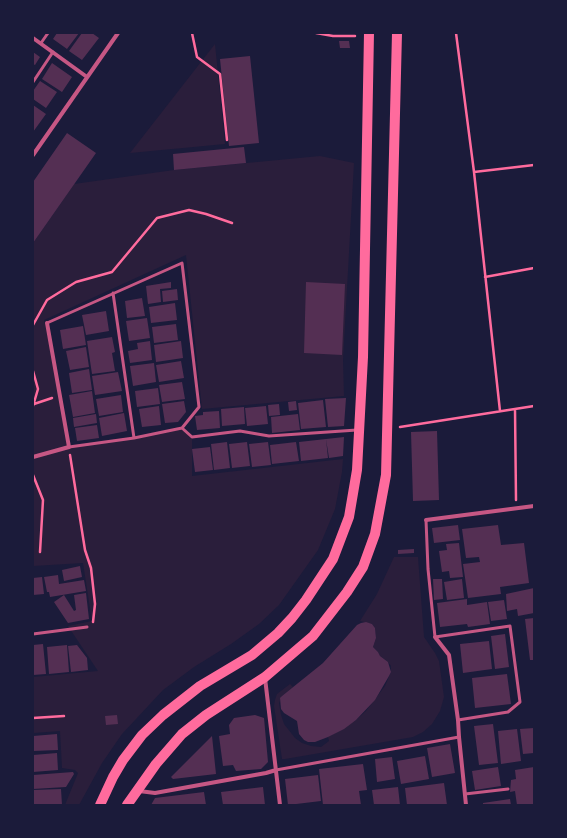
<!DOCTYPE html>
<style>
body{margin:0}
#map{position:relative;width:567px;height:838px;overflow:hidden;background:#1b1b3a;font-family:"Alegreya Sans",sans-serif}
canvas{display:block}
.frame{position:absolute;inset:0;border:34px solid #1b1b3a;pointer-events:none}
</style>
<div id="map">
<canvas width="567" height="838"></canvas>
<div class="frame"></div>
</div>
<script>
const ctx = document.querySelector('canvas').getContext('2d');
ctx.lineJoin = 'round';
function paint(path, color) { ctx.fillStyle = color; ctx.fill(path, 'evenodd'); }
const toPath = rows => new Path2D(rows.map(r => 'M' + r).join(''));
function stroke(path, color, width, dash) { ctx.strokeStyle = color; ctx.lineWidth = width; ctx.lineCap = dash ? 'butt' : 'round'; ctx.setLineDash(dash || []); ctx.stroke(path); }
const green = toPath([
 [215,44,225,144,130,153],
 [320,156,354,163,343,360,344,396,202,409,186,255,44,320,60,395,69,447,134,438,182,428,192,437,192,476,343,459,342,472,335,509,318,550,279,605,259,624,231,644,194,667,163,690,122,734,102,763,79,805,65,805,78,773,75,770,62,768,60,731,33,733,33,677,98,671,68,626,92,621,83,563,33,566,33,243,74,184,174,170],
 [394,557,418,557,424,637,435,653,439,661,444,697,440,711,432,724,423,732,413,737,285,759,282,759,274,706,275,700,277,694,290,684,293,687,282,696,279,703,281,715,284,724,295,738,302,743,311,746,321,747,329,741,328,737,356,720,366,711,385,686,391,672,391,666,388,662,380,656,378,652,373,647,376,638,375,628,372,624,360,621,377,594]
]);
const building = toPath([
 [57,33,79,33,67,49,53,39],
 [82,33,92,33,99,38,82,60,69,51],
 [339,41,349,41,350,48,340,48],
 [33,52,40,57,35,65,33,64],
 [250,56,259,143,229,146,220,59],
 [52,63,72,77,62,92,42,79],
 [40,81,57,92,46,108,33,99,33,91],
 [33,105,46,114,33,132],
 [67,133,96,153,33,243,33,182],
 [244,147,246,163,174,170,173,154],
 [171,282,171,288,160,289,161,302,148,304,146,286],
 [306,282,345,284,342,355,304,353],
 [177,289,178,300,163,302,162,291],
 [142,298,145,316,127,318,125,301],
 [175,303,177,320,151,323,149,307],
 [106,311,109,331,86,335,82,315],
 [147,318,150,338,129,341,126,321],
 [176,324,178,340,154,343,152,327],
 [83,326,86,345,63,349,60,330],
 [112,337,115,352,112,353,115,371,92,374,87,341],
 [150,341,152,360,130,363,128,351,138,349,137,343],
 [181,341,183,358,156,362,154,345],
 [86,347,89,367,70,370,66,351],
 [181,361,184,378,159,382,156,365],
 [154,363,156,382,133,386,130,366],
 [89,369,92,390,72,393,69,373],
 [118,372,122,391,95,395,92,376],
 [182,382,185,399,162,402,159,385],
 [158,388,160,404,137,407,135,391],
 [92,391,95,413,73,417,69,395],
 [121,395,123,412,99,416,96,399],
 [346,398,344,426,328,427,325,399],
 [323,400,326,427,301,429,298,403],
 [184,401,186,412,178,422,165,423,162,404],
 [296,401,297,410,289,411,288,402],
 [279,404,280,415,269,416,268,405],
 [159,406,161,425,142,427,139,409],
 [266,406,268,424,247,426,245,408],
 [244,407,245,424,222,426,221,409],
 [219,411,220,428,197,430,195,416,203,415,203,412],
 [124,413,127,431,102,436,99,418],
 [96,414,97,423,74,427,73,418],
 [298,414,300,430,272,433,271,417],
 [97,425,99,438,77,441,75,428],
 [437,431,439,500,413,501,411,432],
 [344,437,343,456,329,458,326,439],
 [326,439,328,458,301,461,299,442],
 [227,442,230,468,214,470,211,444],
 [247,442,250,466,232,468,229,444],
 [268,442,271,465,252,467,249,444],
 [296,442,299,461,272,464,270,445],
 [210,447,213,470,195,472,192,449],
 [458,525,460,540,434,543,432,528],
 [498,525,501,545,524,543,529,583,500,587,501,594,468,598,463,564,480,562,479,557,466,558,462,529],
 [459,543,463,577,450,578,449,571,442,572,439,551,447,550,446,544],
 [414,549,414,553,398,554,398,550],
 [80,566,82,577,64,581,62,570],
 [58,575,59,584,84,580,86,591,50,597,49,592,47,592,44,577],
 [42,577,44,594,33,595,33,578],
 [433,579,442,579,443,599,434,600],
 [462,579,464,598,447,600,444,582],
 [534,588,534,613,518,616,517,609,507,611,506,594],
 [86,593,89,619,68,623,54,602,64,595,74,611,76,610,74,595],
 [467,599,467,605,487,602,490,624,468,627,467,624,440,627,437,603],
 [504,600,507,619,491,621,488,602],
 [534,618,534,660,530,660,525,619],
 [366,622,372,624,375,628,376,638,373,647,378,652,380,656,388,662,391,672,389,676,375,700,356,720,344,729,328,737,315,742,308,742,304,740,299,734,297,721,284,713,281,709,280,698,282,696,323,663,357,625,361,623],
 [505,634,509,667,495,669,491,636],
 [489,641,492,669,463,673,460,644],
 [43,644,46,674,33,675,33,645],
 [67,645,69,672,49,674,47,647],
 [77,645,87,658,88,670,71,672,68,646],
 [507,674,511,704,475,708,472,678],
 [117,715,118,724,106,725,105,716],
 [255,715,264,718,268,762,261,769,236,771,233,765,223,766,219,736,230,734,229,725,234,718],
 [493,724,498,763,479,765,474,726],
 [534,728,534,753,523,754,520,729],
 [517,729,521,761,501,764,498,731],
 [57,734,58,750,33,751,33,736],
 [212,736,216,774,173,779,171,777],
 [450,744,455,773,432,777,427,748],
 [57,753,58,770,33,772,33,755],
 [425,756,429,779,401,784,397,761],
 [392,757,395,779,377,782,375,759],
 [363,764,367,790,359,791,361,805,323,805,319,769],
 [498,767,501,786,475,790,472,771],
 [534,767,534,805,517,805,515,791,510,792,511,780,516,779,515,770],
 [73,772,74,774,66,787,33,789,33,775],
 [318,775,321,801,288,805,285,779],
 [444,783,447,805,407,805,405,788],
 [263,787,265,805,223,805,221,792],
 [398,787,400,805,374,805,372,790],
 [61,789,62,805,33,805,33,790],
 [204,792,206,805,151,805,155,798],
 [510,799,511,805,483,805,483,803]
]);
const path = toPath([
 [192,33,197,57,220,74,227,140],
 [316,33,333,36,355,36],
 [456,33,474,172,500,411],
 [474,172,534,165],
 [485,277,534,268],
 [33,325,47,300,76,282,112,272,157,218,189,210,206,214,232,223],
 [33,371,38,389,33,406],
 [34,404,52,398],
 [515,409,516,500],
 [400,427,534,406],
 [70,455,85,550,91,568,95,604,93,622],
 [33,475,43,500,40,552],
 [33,718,64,716]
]);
const service = toPath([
 [41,43,48,33],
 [33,82,53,52],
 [113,293,134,438],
 [47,323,182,263,199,407,182,428,134,438,69,447],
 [182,428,192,437,240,431,269,436,357,430],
 [426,520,428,569,435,637,510,626,520,702,508,712,458,720],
 [33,634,87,627],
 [276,770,459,737],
 [465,794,508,789]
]);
const minor = toPath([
 [33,38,87,77],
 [33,155,118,33],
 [33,457,69,447,47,323],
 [426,520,534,506],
 [435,637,449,655,458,720,459,737,466,805],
 [265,678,280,805],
 [139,791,155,793,266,773,276,770]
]);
const primary = toPath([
 [100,805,113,777,123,760,142,735,163,715,200,686,252,655,278,633,292,618,306,600,333,559,349,517,357,470,363,357,369,33],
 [127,805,156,764,182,734,206,715,265,677,313,636,347,592,363,567,375,534,386,475,397,33]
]);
paint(green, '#2a1e3b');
paint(building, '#542f53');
stroke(path, '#ff6b9d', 2.5);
stroke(service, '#c65784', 3);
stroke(minor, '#c65784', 4);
stroke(primary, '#ff6b9d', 10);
</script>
